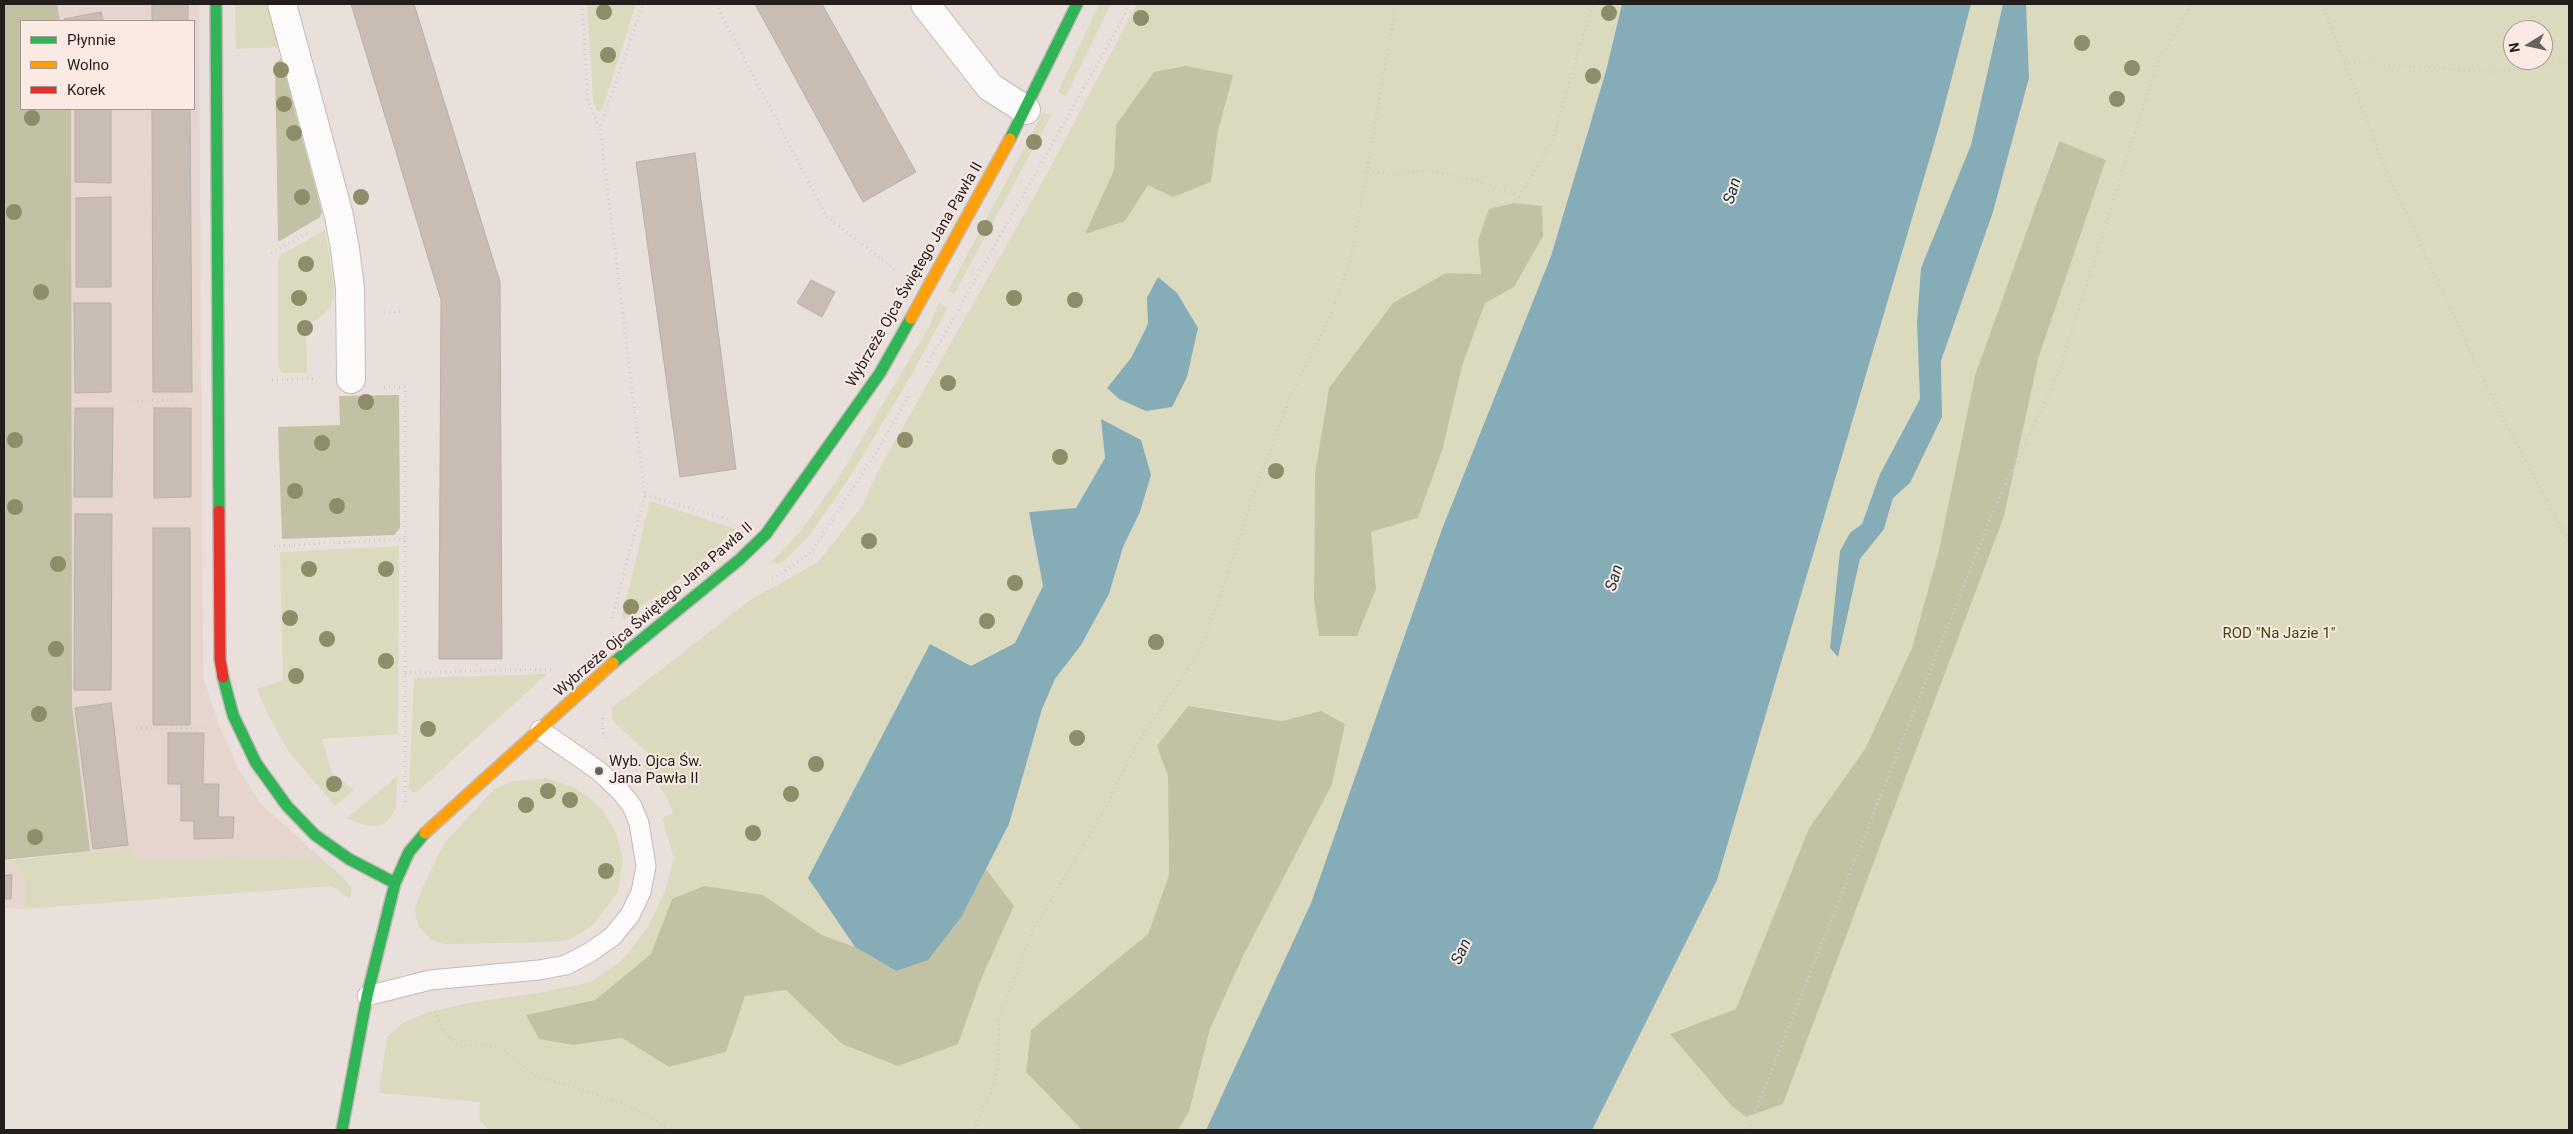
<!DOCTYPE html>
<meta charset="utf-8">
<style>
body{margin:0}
#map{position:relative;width:2573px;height:1134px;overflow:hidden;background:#e9e0dc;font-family:Roboto,sans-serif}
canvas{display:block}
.frame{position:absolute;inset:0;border:5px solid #231d1b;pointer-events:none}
.legend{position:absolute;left:20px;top:20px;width:175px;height:90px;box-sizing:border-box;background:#fbeae4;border:1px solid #a59894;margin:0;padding:6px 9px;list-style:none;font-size:15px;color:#231d1b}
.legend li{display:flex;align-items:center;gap:10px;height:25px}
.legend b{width:25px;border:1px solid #a59894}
.north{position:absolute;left:2503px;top:20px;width:50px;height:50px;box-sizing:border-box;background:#fbeae4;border:1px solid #a59894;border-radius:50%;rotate:260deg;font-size:14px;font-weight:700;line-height:20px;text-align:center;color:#231d1b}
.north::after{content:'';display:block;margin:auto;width:18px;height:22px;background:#68615f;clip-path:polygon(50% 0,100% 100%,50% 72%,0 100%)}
</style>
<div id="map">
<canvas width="2573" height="1134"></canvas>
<div class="frame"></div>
<ul class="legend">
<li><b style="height:6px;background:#30b455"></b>Płynnie</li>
<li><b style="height:6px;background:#ff9f0a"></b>Wolno</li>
<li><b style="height:6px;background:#e5322d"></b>Korek</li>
</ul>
<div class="north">N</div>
</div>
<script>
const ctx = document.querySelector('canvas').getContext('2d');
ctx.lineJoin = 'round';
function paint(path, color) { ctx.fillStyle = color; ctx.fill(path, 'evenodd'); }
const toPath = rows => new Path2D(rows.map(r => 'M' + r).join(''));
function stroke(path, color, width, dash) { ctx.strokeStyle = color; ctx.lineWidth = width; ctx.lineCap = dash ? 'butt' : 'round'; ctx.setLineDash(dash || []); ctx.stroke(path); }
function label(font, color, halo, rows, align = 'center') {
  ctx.font = font + ' Roboto,sans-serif'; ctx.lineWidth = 4; ctx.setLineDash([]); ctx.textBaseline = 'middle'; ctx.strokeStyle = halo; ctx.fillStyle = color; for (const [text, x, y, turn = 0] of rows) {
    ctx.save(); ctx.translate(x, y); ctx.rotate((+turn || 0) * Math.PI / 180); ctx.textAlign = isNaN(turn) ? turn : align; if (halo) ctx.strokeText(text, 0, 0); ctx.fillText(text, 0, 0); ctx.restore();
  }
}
const built = toPath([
 [4,4,199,4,203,678,219,725,237,766,260,803,322,859,72,868],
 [21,21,194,21,194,109,21,109],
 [4,860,13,860,25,880,24,909,4,908]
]);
const green = toPath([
 [235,4,267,4,279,47,236,49],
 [587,4,636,4,603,107,598,112,593,101],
 [1099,4,1111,4,1066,96,1058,92],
 [1137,4,1622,4,1606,71,1551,256,1442,529,1311,903,1206,1130,1178,1130,1189,1112,1210,1029,1244,954,1321,711,1282,721,1217,709,1157,745,1168,776,1169,875,1148,934,1031,1030,1026,1072,1082,1130,489,1130,479,1119,480,1102,379,1093,387,1037,404,1022,426,1013,468,1003,544,992,590,982,621,961,647,929,665,891,674,858,662,818,673,813,666,796,643,765,651,756,612,720,612,708,750,600,818,562,862,506,878,471,1044,179],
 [1134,103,1218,131,1211,182,1148,185,1125,221,1086,233,1114,170,1116,125],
 [1478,240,1514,287,1485,302,1462,366,1443,448,1418,518,1371,532,1314,601,1315,473,1329,388,1446,273,1481,274],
 [1148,323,1119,399,1107,388,1131,358],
 [1105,458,1140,512,1123,547,1109,594,1081,645,1055,679,1042,709,1009,824,986,869,1014,906,982,977,958,1044,842,1044,786,990,745,996,726,1052,669,1067,622,1038,573,1045,526,1015,595,1000,651,954,672,899,763,895,822,935,855,947,809,878,930,645,971,666,1015,643,1043,586,1029,512,1076,508],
 [1971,4,2003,4,1971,145,1921,268,1917,322,1920,399,1880,474,1862,524,1850,533,1837,657,1860,559,1884,529,1893,498,1910,483,1942,417,1941,361,1993,212,2029,78,2026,4,2569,4,2569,1130,1592,1130,1717,880,1939,127],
 [2513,30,2543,30,2543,60,2513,60],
 [2058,141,2106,160,2039,356,2004,516,1783,1104,1746,1117,1671,1034,1736,1009,1809,828,1865,749,1912,648,2023,243],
 [1043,112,1051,116,954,294,948,291],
 [325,230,334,285,334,300,327,311,318,319,306,325,307,373,283,373,278,366,278,261,281,255],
 [939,302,947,309,912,374,851,475,809,536,783,562,770,564,802,529,837,480,930,325],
 [650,501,736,529,689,572,621,621],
 [399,546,398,734,322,739,332,773,354,790,335,806,289,752,268,715,257,689,283,680,280,552],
 [547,674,417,792,412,792,409,789,414,678],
 [397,776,396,808,391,817,383,825,372,826,360,824,347,818],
 [547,778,576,788,602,809,615,830,623,859,618,892,591,927,570,939,557,942,445,944,431,940,419,927,414,911,421,891,443,845,494,789,513,781],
 [129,848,130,854,142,860,285,857,322,859,342,876,352,888,350,899,332,886,24,909,25,880,13,860]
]);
const forest = toPath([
 [4,4,57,4,60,21,21,21,21,109,71,109,72,706,90,851,4,860],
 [281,59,322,212,320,217,280,241,278,240,275,63],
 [1186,66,1233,75,1218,131,1211,182,1173,197,1148,185,1125,221,1085,234,1114,170,1116,125,1154,72],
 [2059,141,2106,160,2039,356,2004,516,1783,1104,1746,1117,1730,1104,1670,1034,1736,1009,1809,828,1865,749,1912,648,1939,550,1975,376],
 [1514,203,1542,206,1543,236,1514,287,1485,303,1462,366,1443,448,1418,518,1371,532,1376,589,1357,636,1319,636,1314,601,1315,473,1329,388,1393,303,1446,273,1481,274,1478,240,1489,209],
 [399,395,400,528,394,535,282,539,278,427,340,425,339,396],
 [1188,706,1282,721,1321,711,1345,724,1332,784,1244,954,1210,1029,1189,1112,1178,1130,1082,1130,1026,1072,1031,1030,1148,934,1169,875,1168,776,1157,746],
 [986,869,1014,906,982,977,958,1044,898,1066,842,1044,786,990,745,996,726,1052,669,1067,622,1038,573,1045,539,1039,526,1015,595,1000,651,954,672,899,704,886,763,895,822,935,855,947,896,971,962,916]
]);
const water = toPath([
 [1622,4,1971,4,1939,127,1717,880,1592,1130,1206,1130,1311,903,1442,529,1551,256,1606,71],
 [2003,4,2026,4,2029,78,1993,212,1941,361,1942,417,1910,483,1893,498,1884,529,1860,559,1838,657,1830,648,1840,551,1850,533,1862,524,1880,474,1920,399,1917,322,1921,268,1971,145],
 [1158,277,1177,293,1198,328,1187,377,1172,407,1146,411,1119,399,1107,388,1131,358,1148,324,1147,298],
 [1101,419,1141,440,1151,475,1140,512,1123,547,1109,594,1081,645,1055,679,1042,709,1009,824,962,916,928,960,896,971,855,947,808,878,930,644,971,666,1015,643,1043,586,1029,512,1076,508,1105,458]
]);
const building = toPath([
 [152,4,188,4,188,21,152,21,152,4],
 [351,4,414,4,500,282,502,659,439,659,441,300,351,4],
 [755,4,822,4,916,172,863,202,755,4],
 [101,12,103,21,64,21,64,19,101,12],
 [75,109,111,109,111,183,75,182,75,109],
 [152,109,190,109,192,392,153,392,152,109],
 [695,153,736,469,680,477,636,162,695,153],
 [111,197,111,287,76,287,76,198,111,197],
 [811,280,835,292,822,317,797,303,811,280],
 [74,303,111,303,111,392,75,393,74,303],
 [75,408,113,408,112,497,74,497,75,408],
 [154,408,191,408,191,497,154,498,154,408],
 [75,514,112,514,111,690,74,690,75,514],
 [153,528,190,528,190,725,153,725,153,528],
 [111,703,128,845,93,849,75,708,111,703],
 [168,733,204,733,203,784,219,784,218,817,234,817,233,838,194,839,194,821,181,821,181,784,168,784,168,733],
 [4,875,12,875,11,899,4,899,4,875]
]);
const path = toPath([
 [582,4,588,101,599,127],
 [716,4,827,217,898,272],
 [2322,4,2385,168,2487,387,2569,543],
 [2344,62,2497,72,2569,61],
 [1368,171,1398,175,1428,170,1474,180,1519,196,1552,142,1593,4],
 [271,253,308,233],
 [384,312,404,311],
 [926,367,1120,24,1129,4],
 [272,380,316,379],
 [384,387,405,387,405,804],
 [132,401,184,400],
 [645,495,731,520],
 [274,546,405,539],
 [772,578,780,575,811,552,876,453,910,394],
 [612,618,645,495,600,128,643,4],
 [405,673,552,669],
 [603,718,603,732,607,739],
 [136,728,202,728],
 [434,1011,444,1032,459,1046,485,1045,501,1048,537,1077,578,1088,637,1109,671,1130],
 [973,1130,992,1090,999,1060,999,1018,1033,930,1105,809,1136,746,1199,651,1225,585,1250,504,1291,395,1329,319,1352,255,1396,4],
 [1748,1130,1995,507,2058,374,2157,63,2192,4]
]);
const lane = toPath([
 [367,996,430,980,539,970,566,965,589,953,612,937,630,915,641,892,646,866,639,823,632,806,621,792,599,771,540,730]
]);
const street = toPath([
 [282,4,339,216,345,249,350,288,351,379],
 [925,4,990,87,1026,110]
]);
const fast = toPath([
 [216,4,219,511],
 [1010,139,1077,4],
 [613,663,739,560,766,534,880,373,911,318],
 [223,677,233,715,256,763,287,806,315,835,349,859,395,883],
 [342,1130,367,996,395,883,409,852,425,833]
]);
const slow = toPath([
 [911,318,1010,139],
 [425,833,613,663]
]);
const jam = toPath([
 [219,511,220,659,223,677]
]);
const trees = [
 [604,12],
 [1609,13],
 [1141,18],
 [2082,43],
 [608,55],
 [2132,68],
 [281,70],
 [1593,76],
 [2117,99],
 [284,104],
 [32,118],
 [294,133],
 [1034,142],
 [302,197],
 [361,197],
 [14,212],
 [985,228],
 [306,264],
 [41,292],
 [299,298],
 [1014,298],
 [1075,300],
 [305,328],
 [948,383],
 [366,402],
 [15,440],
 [905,440],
 [322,443],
 [1060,457],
 [1276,471],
 [295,491],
 [337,506],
 [15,507],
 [869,541],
 [58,564],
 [309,569],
 [386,569],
 [1015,583],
 [631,607],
 [290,618],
 [987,621],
 [327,639],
 [1156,642],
 [56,649],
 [386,661],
 [296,676],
 [39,714],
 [428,729],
 [1077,738],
 [816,764],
 [334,784],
 [548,791],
 [791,794],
 [570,800],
 [526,805],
 [753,833],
 [35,837],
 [606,871]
];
const markers = [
 [599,771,5,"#68615f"]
];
const streetNames = [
 ["Wybrzeże Ojca Świętego Jana Pawła II",915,275,-60],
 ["Wybrzeże Ojca Świętego Jana Pawła II",654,610,-41]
];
const parkNames = [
 ["ROD \"Na Jazie 1\"",2279,634]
];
const poiNames = [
 ["Wyb. Ojca Św.",609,762],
 ["Jana Pawła II",609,779]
];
const waterNames = [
 ["San",1733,191,-73],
 ["San",1615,578,-73],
 ["San",1462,952,-65]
];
paint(built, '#e6d4ce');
paint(green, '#dcdabe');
paint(forest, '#c3c1a4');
paint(water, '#85acb7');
paint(building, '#c8bcb3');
stroke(building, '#b6b0ac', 1);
stroke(lane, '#c2bbb8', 21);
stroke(street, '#c2bbb8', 30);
stroke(fast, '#c2bbb8', 14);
stroke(slow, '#c2bbb8', 14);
stroke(jam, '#c2bbb8', 14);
stroke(path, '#d0cccc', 3, [1, 4]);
stroke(lane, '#fcfafa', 19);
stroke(street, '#fcfafa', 28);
stroke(fast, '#30b455', 11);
stroke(slow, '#ff9f0a', 11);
stroke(jam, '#e5322d', 11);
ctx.fillStyle = '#8f8c6a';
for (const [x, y] of trees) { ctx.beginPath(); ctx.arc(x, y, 8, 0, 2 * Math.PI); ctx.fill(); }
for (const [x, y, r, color] of markers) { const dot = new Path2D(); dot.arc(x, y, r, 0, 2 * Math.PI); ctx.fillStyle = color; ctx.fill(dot); stroke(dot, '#fbeae4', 2); }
label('15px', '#231d1b', '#fbeae4', streetNames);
label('15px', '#45480c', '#fbeae4', parkNames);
label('15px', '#231d1b', '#fbeae4', poiNames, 'left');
label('italic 16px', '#16343c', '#fbeae4', waterNames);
</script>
